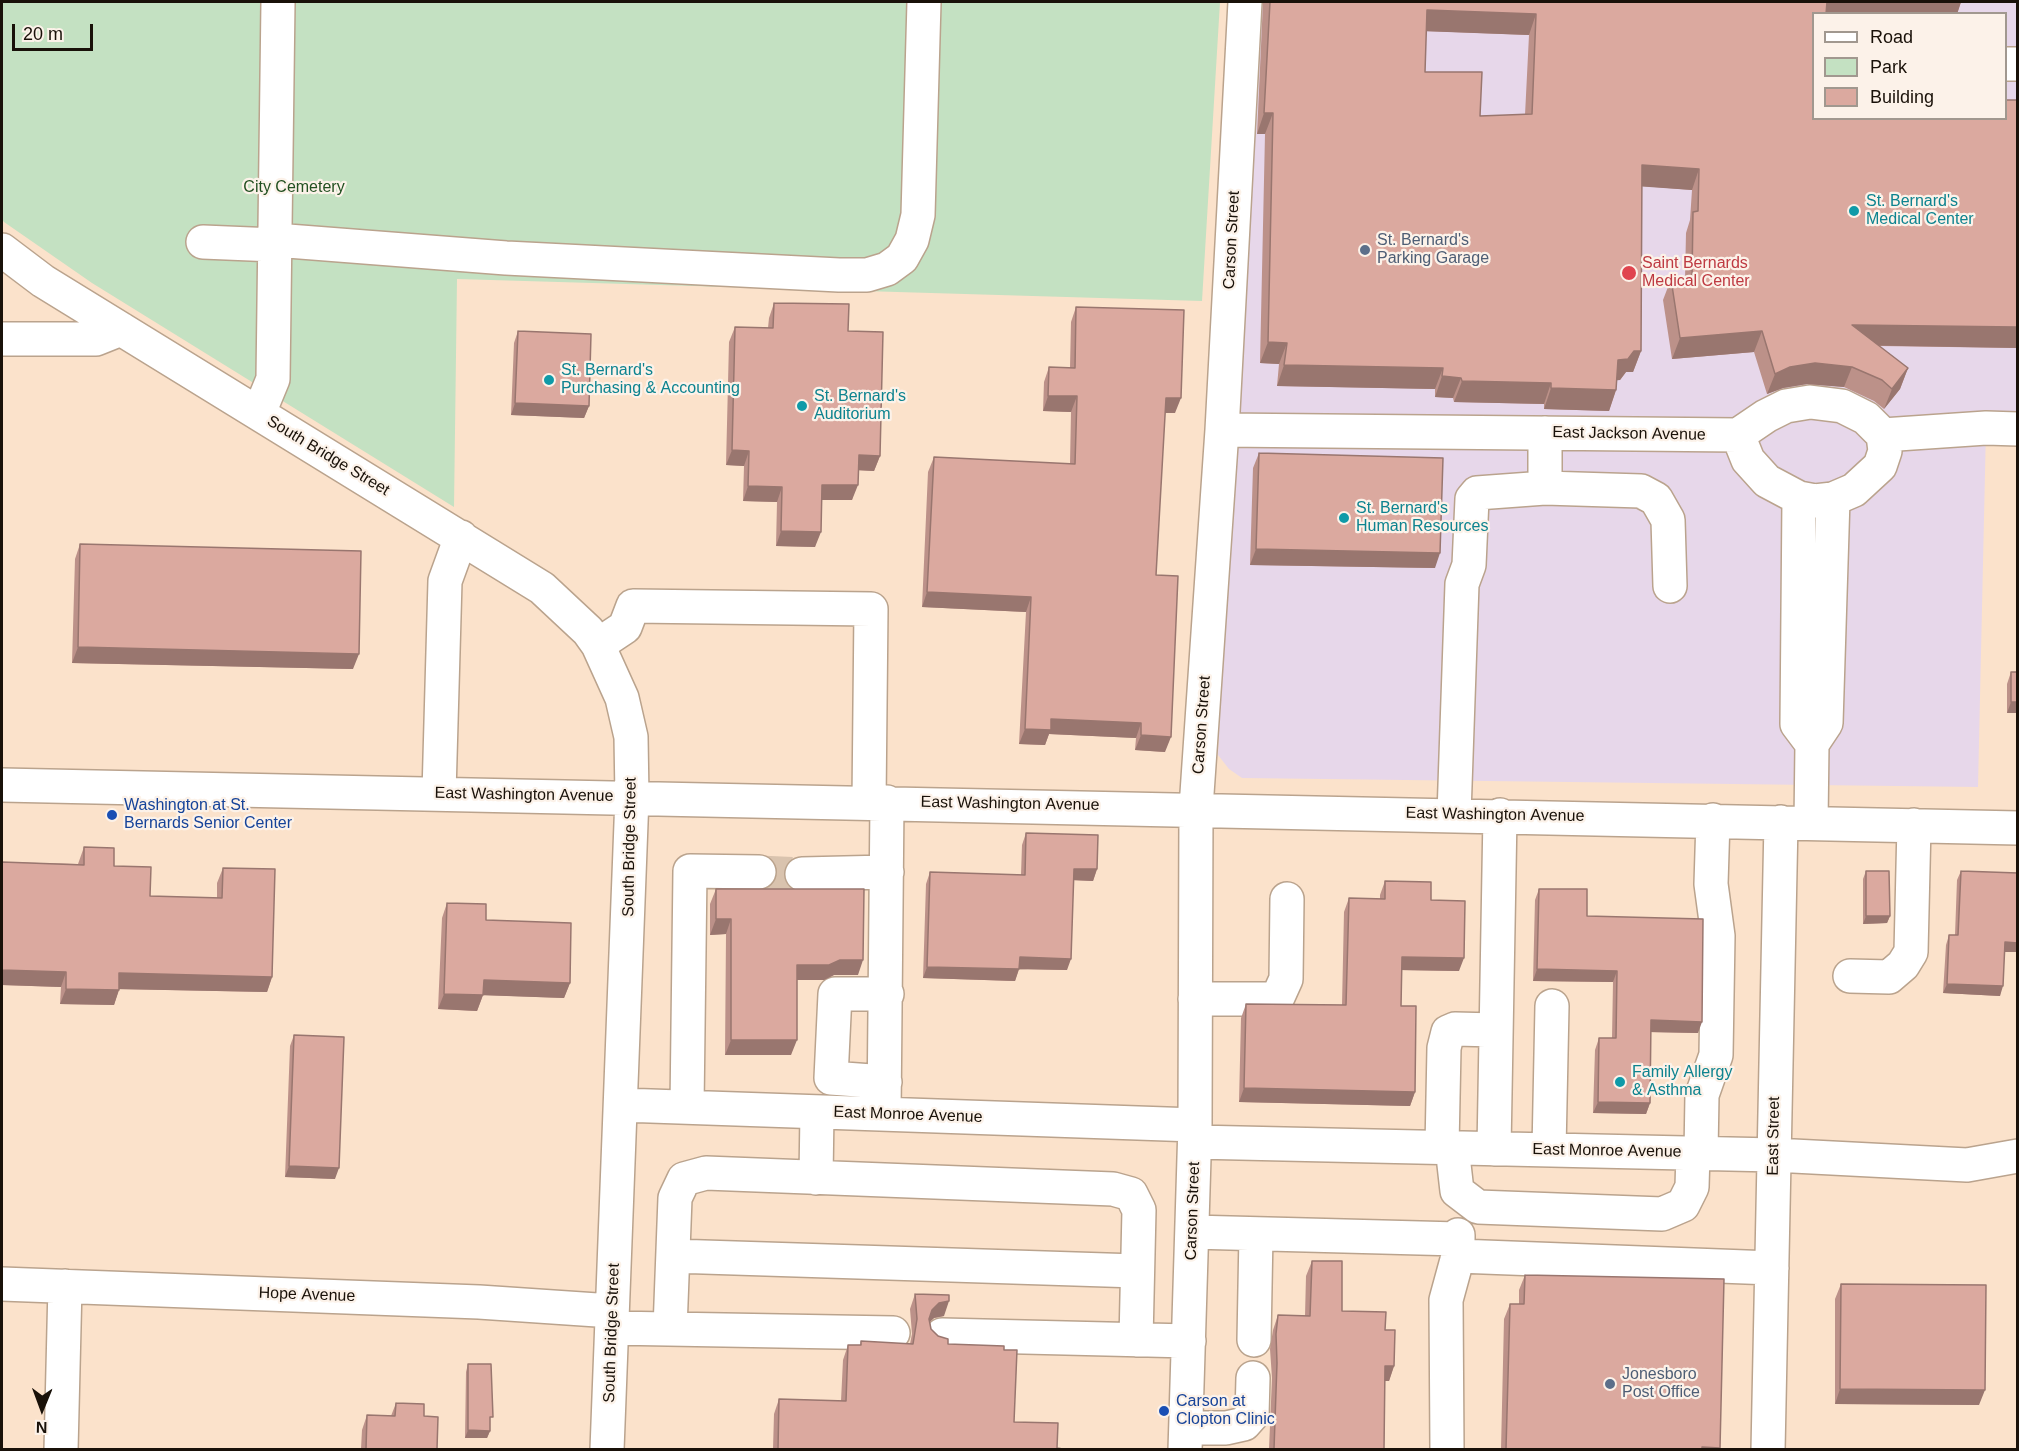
<!DOCTYPE html>
<style>
body{margin:0}
#map{position:relative;width:2019px;height:1451px;overflow:hidden;background:#fbe2cb;font-family:Arial,sans-serif}
canvas{display:block}
.frame{position:absolute;inset:0;border:3px solid #191109;pointer-events:none}
.legend{position:absolute;left:1812px;top:12px;width:195px;height:108px;box-sizing:border-box;background:#fcf2e9;border:2px solid #a1988f;margin:0;padding:8px 10px;list-style:none;font-size:18px;color:#191109}
.legend li{display:flex;align-items:center;gap:12px;height:30px}
.legend b{width:30px;border:2px solid #a1988f}
.north{position:absolute;left:12px;top:1379px;width:60px;height:60px;-webkit-text-stroke:4px #fcf2e9;paint-order:stroke;rotate:181deg;font-size:16px;font-weight:700;line-height:24px;text-align:center;color:#191109}
.north::after{content:'';display:block;margin:auto;width:21px;height:27px;background:#191109;clip-path:polygon(50% 0,100% 100%,50% 72%,0 100%)}
.scale{position:absolute;left:12px;top:24px;width:81px;height:27px;box-sizing:border-box;border:3px solid #191109;border-top:0;padding-left:8px;font-size:18px;line-height:21px;white-space:nowrap;color:#191109;-webkit-text-stroke:4px #fcf2e9;paint-order:stroke}
</style>
<div id="map">
<canvas width="2019" height="1451"></canvas>
<div class="frame"></div>
<ul class="legend">
<li><b style="height:8px;background:#fff"></b>Road</li>
<li><b style="height:16px;background:#c4e1c2"></b>Park</li>
<li><b style="height:16px;background:#dba99f"></b>Building</li>
</ul>
<div class="north">N</div>
<div class="scale">20 m</div>
</div>
<script>
const ctx = document.querySelector('canvas').getContext('2d');
ctx.lineJoin = 'round';
function paint(path, color) { ctx.fillStyle = color; ctx.fill(path, 'evenodd'); }
const toPath = rows => new Path2D(rows.map(r => 'M' + r).join(''));
function stroke(path, color, width, dash) { ctx.strokeStyle = color; ctx.lineWidth = width; ctx.lineCap = dash ? 'butt' : 'round'; ctx.setLineDash(dash || []); ctx.stroke(path); }
function label(font, color, halo, rows, align = 'center') {
  ctx.font = font + ' Arial,sans-serif'; ctx.lineWidth = 4.5; ctx.setLineDash([]); ctx.textBaseline = 'middle'; ctx.strokeStyle = halo; ctx.fillStyle = color; for (const [text, x, y, turn = 0] of rows) {
    ctx.save(); ctx.translate(x, y); ctx.rotate((+turn || 0) * Math.PI / 180); ctx.textAlign = isNaN(turn) ? turn : align; if (halo) ctx.strokeText(text, 0, 0); ctx.fillText(text, 0, 0); ctx.restore();
  }
}
const medical = toPath([
 [1252,2,2017,2,2017,429,1986,428,1978,787,1242,778,1229,769,1218,755],
 [1814,14,2006,14,2006,118,1814,118]
]);
const green = toPath([
 [2,2,1220,2,1202,301,457,279,454,507,92,283,4,222,2,219]
]);
const minorTunnel = toPath([
 [759,872,802,874]
]);
const minor = toPath([
 [2006,64,2018,64],
 [275,240,506,258,839,275,867,275,887,269,902,258,912,240,918,215,924,2],
 [203,242,275,245],
 [2,250,43,281,542,588,588,631,598,645,622,698,631,737,632,797,607,1450],
 [2,339,96,339,121,329],
 [259,413,273,379,278,2],
 [1222,430,1738,435,1766,416,1786,406,1810,402,1842,406,1866,418,1883,435,1986,428,2018,429],
 [1738,435,1748,460,1767,481,1799,498,1815,501,1833,499,1854,490,1880,466,1885,451,1883,435],
 [1545,488,1545,433],
 [1799,498,1797,724,1812,744,1826,723,1833,499],
 [598,645,625,627,633,606,871,609,869,802],
 [2,785,2018,828],
 [439,793,445,581,461,537],
 [1454,814,1462,584,1469,565,1472,499,1477,493,1545,488,1641,491,1656,499,1668,520,1670,586],
 [1811,823,1812,744],
 [802,874,887,872],
 [1850,976,1889,977,1903,965,1911,952,1914,825],
 [1195,999,1277,999,1286,979,1287,899],
 [885,1082,831,1078,835,994,887,994],
 [622,1105,1195,1125],
 [687,1107,690,871,759,872],
 [884,1114,887,802],
 [1195,1142,1774,1155,1967,1165,2018,1156],
 [1442,1147,1444,1048,1448,1032,1455,1029,1496,1030],
 [1452,1147,1457,1191,1478,1207,1662,1214,1683,1205,1692,1187,1693,1153],
 [1494,1149,1500,815],
 [1549,1150,1552,1006],
 [1701,1153,1702,1095,1716,1055,1718,936,1711,884,1713,820],
 [816,1178,817,1112],
 [1192,1232,1458,1239],
 [673,1256,1137,1271],
 [1458,1256,1772,1268],
 [2,1284,479,1302,612,1311],
 [612,1328,893,1333],
 [670,1329,675,1198,684,1179,706,1173,1113,1189,1131,1194,1139,1210,1136,1340],
 [942,1335,1189,1341],
 [1254,1340,1256,1234],
 [1186,1428,1226,1428,1244,1424,1252,1415,1253,1378],
 [61,1450,65,1286],
 [1185,1450,1195,1125,1196,808,1222,430,1245,2],
 [1447,1450,1446,1300,1458,1256,1458,1235],
 [1768,1450,1781,822]
]);
const wall = toPath([
 [1263,2,1961,2,1957,14,1814,14,1814,118,2018,348,1879,346,1908,368,1900,389,1884,409,1874,401,1844,387,1807,384,1783,388,1767,394,1754,352,1672,359,1663,300,1671,279,1685,279,1686,233,1690,220,1692,190,1642,186,1641,351,1633,372,1626,372,1620,380,1617,380,1616,390,1609,411,1544,409,1544,404,1454,402,1453,398,1435,397,1435,389,1277,386,1279,364,1260,363,1265,134,1257,134],
 [1426,31,1529,35,1525,115,1480,116,1425,72],
 [774,303,848,331,880,456,874,471,858,470,852,500,822,500,815,547,776,546,777,502,743,501,744,466,726,465,729,342,735,327,768,328,769,318],
 [1076,307,1175,413,1165,413,1156,575,1165,752,1135,750,1136,738,1049,734,1045,745,1019,744,1026,612,922,607,928,472,934,457,1070,464,1071,412,1043,411,1044,382,1049,367,1070,368,1071,322],
 [518,331,589,406,584,418,511,415,514,343],
 [1259,453,1435,568,1250,565,1253,468],
 [80,544,353,669,72,663,75,559],
 [2011,672,2018,672,2018,713,2007,713,2007,684],
 [1026,833,1097,869,1093,881,1073,880,1067,970,1019,969,1015,981,923,978,926,884,930,872,1021,875,1022,845],
 [84,847,114,866,150,896,217,898,217,883,223,868,272,977,267,992,119,989,114,1005,60,1004,61,987,2,985,2,862,78,864],
 [1866,871,1890,916,1887,923,1863,924,1863,879],
 [1961,871,2018,873,2018,952,2005,952,2000,996,1943,993,1946,945,1949,935,1955,935,1957,880],
 [1385,881,1431,900,1459,971,1402,970,1401,1006,1415,1092,1410,1106,1239,1102,1241,1018,1246,1004,1342,1005,1344,912,1349,898,1380,899,1380,895],
 [716,889,858,975,834,975,824,980,797,980,791,1055,725,1055,726,934,710,935,710,904],
 [1539,889,1587,916,1698,1033,1651,1032,1650,1103,1646,1114,1593,1113,1595,1050,1599,1038,1612,1038,1613,982,1533,981,1535,900],
 [447,903,486,920,570,983,564,998,483,995,477,1011,438,1009,442,918],
 [294,1035,335,1179,285,1177,290,1046],
 [1312,1261,1342,1311,1385,1330,1394,1366,1389,1381,1385,1381,1384,1449,1269,1449,1272,1378,1270,1349,1273,1330,1278,1315,1305,1316,1306,1276],
 [1525,1275,1720,1449,1501,1449,1504,1319,1510,1304,1519,1304,1519,1290],
 [1841,1284,1979,1405,1835,1404,1835,1299],
 [915,1294,944,1316,934,1318,930,1322,931,1329,948,1344,1014,1422,1057,1448,1063,1449,773,1449,774,1414,779,1399,841,1401,843,1360,848,1345,860,1345,861,1341,910,1344,912,1334,910,1309],
 [468,1364,490,1425,490,1431,487,1438,465,1438,466,1372],
 [396,1403,424,1416,437,1449,361,1449,362,1430,367,1415,391,1416]
]);
const shadedWall = toPath([
 [1826,2,1961,2,1957,14,1822,14],
 [1427,10,1536,14,1529,35,1420,31],
 [1264,113,1273,113,1265,134,1257,134],
 [1642,165,1699,169,1692,190,1635,186],
 [1852,325,2018,327,2018,348,1845,345],
 [1762,331,1754,352,1672,359,1680,338],
 [1268,342,1287,343,1279,364,1260,363],
 [1634,351,1641,351,1633,372,1626,372,1620,380,1610,381,1618,360],
 [1815,363,1852,367,1844,387,1807,384,1783,388,1767,394,1775,374,1790,367],
 [1284,365,1443,368,1435,389,1277,386],
 [1908,368,1900,389,1884,409,1892,389],
 [1442,376,1461,378,1453,398,1435,397],
 [1462,381,1551,383,1544,404,1454,402],
 [1551,388,1616,390,1609,411,1544,409],
 [1048,396,1077,396,1071,412,1043,411],
 [1166,398,1181,398,1175,413,1160,413],
 [515,403,589,406,584,418,511,415],
 [732,450,749,451,744,466,726,465],
 [859,455,880,456,874,471,853,470],
 [822,485,858,485,852,500,816,500],
 [748,486,782,487,777,502,743,501],
 [781,531,821,532,815,547,776,546],
 [1256,549,1440,553,1435,568,1250,565],
 [927,592,1031,597,1026,612,922,607],
 [78,647,359,654,353,669,72,663],
 [2011,702,2018,702,2018,713,2007,713],
 [1051,719,1141,723,1136,738,1049,734,1045,745,1019,744,1025,729],
 [1141,735,1171,737,1165,752,1135,750],
 [1074,869,1097,869,1093,881,1070,880],
 [1866,916,1890,916,1887,923,1863,924],
 [716,919,731,919,726,934,710,935],
 [2005,942,2018,943,2018,952,2002,952],
 [1020,957,1071,959,1067,970,1015,969],
 [1402,957,1464,958,1459,971,1397,970],
 [840,960,863,960,858,975,834,975,824,980,792,980,797,965],
 [927,967,1019,969,1015,981,923,978],
 [1537,969,1617,971,1613,982,1533,981],
 [2,970,66,972,61,987,2,985],
 [119,973,272,977,267,992,114,989],
 [484,980,570,983,564,998,478,995],
 [1947,984,2003,986,2000,996,1943,993],
 [66,989,119,990,114,1005,60,1004],
 [444,994,483,995,477,1011,438,1009],
 [1651,1020,1702,1022,1698,1033,1646,1032],
 [731,1040,797,1040,791,1055,725,1055],
 [1244,1088,1415,1092,1410,1106,1239,1102],
 [1598,1102,1650,1103,1646,1114,1593,1113],
 [289,1166,339,1168,335,1179,285,1177],
 [949,1301,944,1316,934,1318,926,1325,932,1310,939,1303],
 [1385,1366,1394,1366,1389,1381,1380,1381],
 [1840,1389,1985,1390,1979,1405,1835,1404],
 [468,1430,490,1431,487,1438,465,1438],
 [1702,1447,1720,1448,1720,1449,1701,1449]
]);
const building = toPath([
 [1270,2,1827,2,1826,14,1814,14,1814,118,2006,118,2006,100,2018,100,2018,327,1852,325,1908,368,1892,389,1882,380,1852,367,1815,363,1790,367,1775,374,1762,331,1680,338,1671,279,1692,279,1693,212,1698,211,1699,169,1642,165,1641,351,1634,351,1628,359,1618,360,1616,390,1551,388,1551,383,1462,381,1461,378,1442,376,1443,368,1284,365,1287,343,1268,342,1273,113,1264,113,1270,2],
 [1427,10,1536,14,1532,114,1480,116,1482,72,1425,72,1427,10],
 [774,303,849,304,848,331,883,332,880,456,859,455,858,485,822,485,821,532,781,531,782,487,748,486,749,451,732,450,735,327,773,328,774,303],
 [1076,307,1184,310,1181,398,1166,398,1156,575,1178,576,1171,737,1141,735,1141,723,1051,719,1051,730,1025,729,1031,597,927,592,934,457,1075,464,1077,396,1048,396,1049,367,1075,368,1076,307],
 [518,331,591,334,589,406,515,403,518,331],
 [1259,453,1443,458,1440,553,1256,549,1259,453],
 [80,544,361,551,359,654,78,647,80,544],
 [2011,672,2018,672,2018,702,2011,702,2011,672],
 [1026,833,1098,835,1097,869,1074,869,1071,959,1020,957,1019,969,927,967,930,872,1025,875,1026,833],
 [84,847,114,848,114,866,151,867,150,896,222,898,223,868,275,869,272,977,119,973,119,990,66,989,66,972,2,970,2,862,84,865,84,847],
 [1866,871,1889,871,1890,916,1866,916,1866,871],
 [1961,871,2018,873,2018,943,2005,942,2003,986,1947,984,1949,935,1958,935,1961,871],
 [1385,881,1431,882,1431,900,1465,901,1464,958,1402,957,1401,1006,1416,1006,1415,1092,1244,1088,1246,1004,1346,1005,1349,898,1385,899,1385,881],
 [716,889,864,889,863,960,840,960,829,965,797,965,797,1040,731,1040,731,919,716,919,716,889],
 [1539,889,1587,889,1587,916,1703,919,1702,1022,1651,1020,1650,1103,1598,1102,1599,1038,1616,1038,1617,971,1537,969,1539,889],
 [447,903,486,904,486,920,571,923,570,983,484,980,483,995,444,994,447,903],
 [294,1035,344,1037,339,1168,289,1166,294,1035],
 [1312,1261,1342,1261,1342,1311,1386,1312,1385,1330,1395,1330,1394,1366,1385,1366,1384,1449,1274,1449,1277,1363,1276,1334,1278,1315,1310,1316,1312,1261],
 [1525,1275,1724,1279,1720,1448,1702,1447,1702,1449,1506,1449,1510,1304,1524,1304,1525,1275],
 [1841,1284,1986,1285,1985,1390,1840,1389,1841,1284],
 [915,1294,949,1295,949,1301,939,1303,932,1310,929,1319,931,1329,938,1336,948,1339,948,1344,1004,1346,1004,1350,1017,1350,1014,1422,1058,1423,1057,1448,1063,1449,778,1449,779,1399,846,1401,848,1345,861,1345,861,1341,913,1344,917,1319,915,1294],
 [468,1364,491,1364,493,1417,490,1417,490,1431,468,1430,468,1364],
 [396,1403,424,1404,424,1416,438,1417,437,1449,366,1449,367,1415,395,1416,396,1403]
]);
const markers = [
 [1854,211,6,"#0f9aa8"],
 [1365,250,6,"#5c6f8a"],
 [1629,273,8,"#e0444e"],
 [549,380,6,"#0f9aa8"],
 [802,406,6,"#0f9aa8"],
 [1344,518,6,"#0f9aa8"],
 [112,815,6,"#1a4fb4"],
 [1620,1082,6,"#0f9aa8"],
 [1610,1384,6,"#5c6f8a"],
 [1164,1411,6,"#1a4fb4"]
];
const parkNames = [
 ["City Cemetery",294,188]
];
const cultureNames = [
 ["St. Bernard's",1866,202],
 ["Medical Center",1866,220],
 ["St. Bernard's",561,371],
 ["Purchasing & Accounting",561,389],
 ["St. Bernard's",814,397],
 ["Auditorium",814,415],
 ["St. Bernard's",1356,509],
 ["Human Resources",1356,527],
 ["Family Allergy",1632,1073],
 ["& Asthma",1632,1091]
];
const streetNames = [
 ["Carson Street",1232,240,-87],
 ["East Jackson Avenue",1629,434,1],
 ["South Bridge Street",328,456,31],
 ["Carson Street",1202,725,-86],
 ["East Washington Avenue",524,795,1],
 ["East Washington Avenue",1010,804,1],
 ["East Washington Avenue",1495,815,1],
 ["South Bridge Street",630,847,-89],
 ["East Monroe Avenue",908,1115,2],
 ["East Street",1774,1136,-89],
 ["East Monroe Avenue",1607,1151,1],
 ["Carson Street",1193,1211,-88],
 ["Hope Avenue",307,1295,2],
 ["South Bridge Street",612,1333,-88]
];
const serviceNames = [
 ["St. Bernard's",1377,241],
 ["Parking Garage",1377,259],
 ["Jonesboro",1622,1375],
 ["Post Office",1622,1393]
];
const healthNames = [
 ["Saint Bernards",1642,264],
 ["Medical Center",1642,282]
];
const transitNames = [
 ["Washington at St.",124,806],
 ["Bernards Senior Center",124,824],
 ["Carson at",1176,1402],
 ["Clopton Clinic",1176,1420]
];
paint(medical, '#e7d7ea');
paint(green, '#c4e1c2');
stroke(minorTunnel, '#d9c3ae', 33, [33, 16]);
stroke(minor, '#baa38d', 36);
stroke(minor, '#fff', 33);
paint(wall, '#bc9189');
paint(shadedWall, '#99766f');
paint(building, '#dba99f');
stroke(building, '#99766f', 1.5);
for (const [x, y, r, color] of markers) { const dot = new Path2D(); dot.arc(x, y, r, 0, 2 * Math.PI); ctx.fillStyle = color; ctx.fill(dot); stroke(dot, '#fcf2e9', 2); }
label('16px', '#225021', '#fcf2e9', parkNames);
label('16px', '#0d838f', '#fcf2e9', cultureNames, 'left');
label('16px', '#191109', '#fcf2e9', streetNames);
label('16px', '#4e5e75', '#fcf2e9', serviceNames, 'left');
label('16px', '#be3a42', '#fcf2e9', healthNames, 'left');
label('16px', '#164399', '#fcf2e9', transitNames, 'left');
</script>
